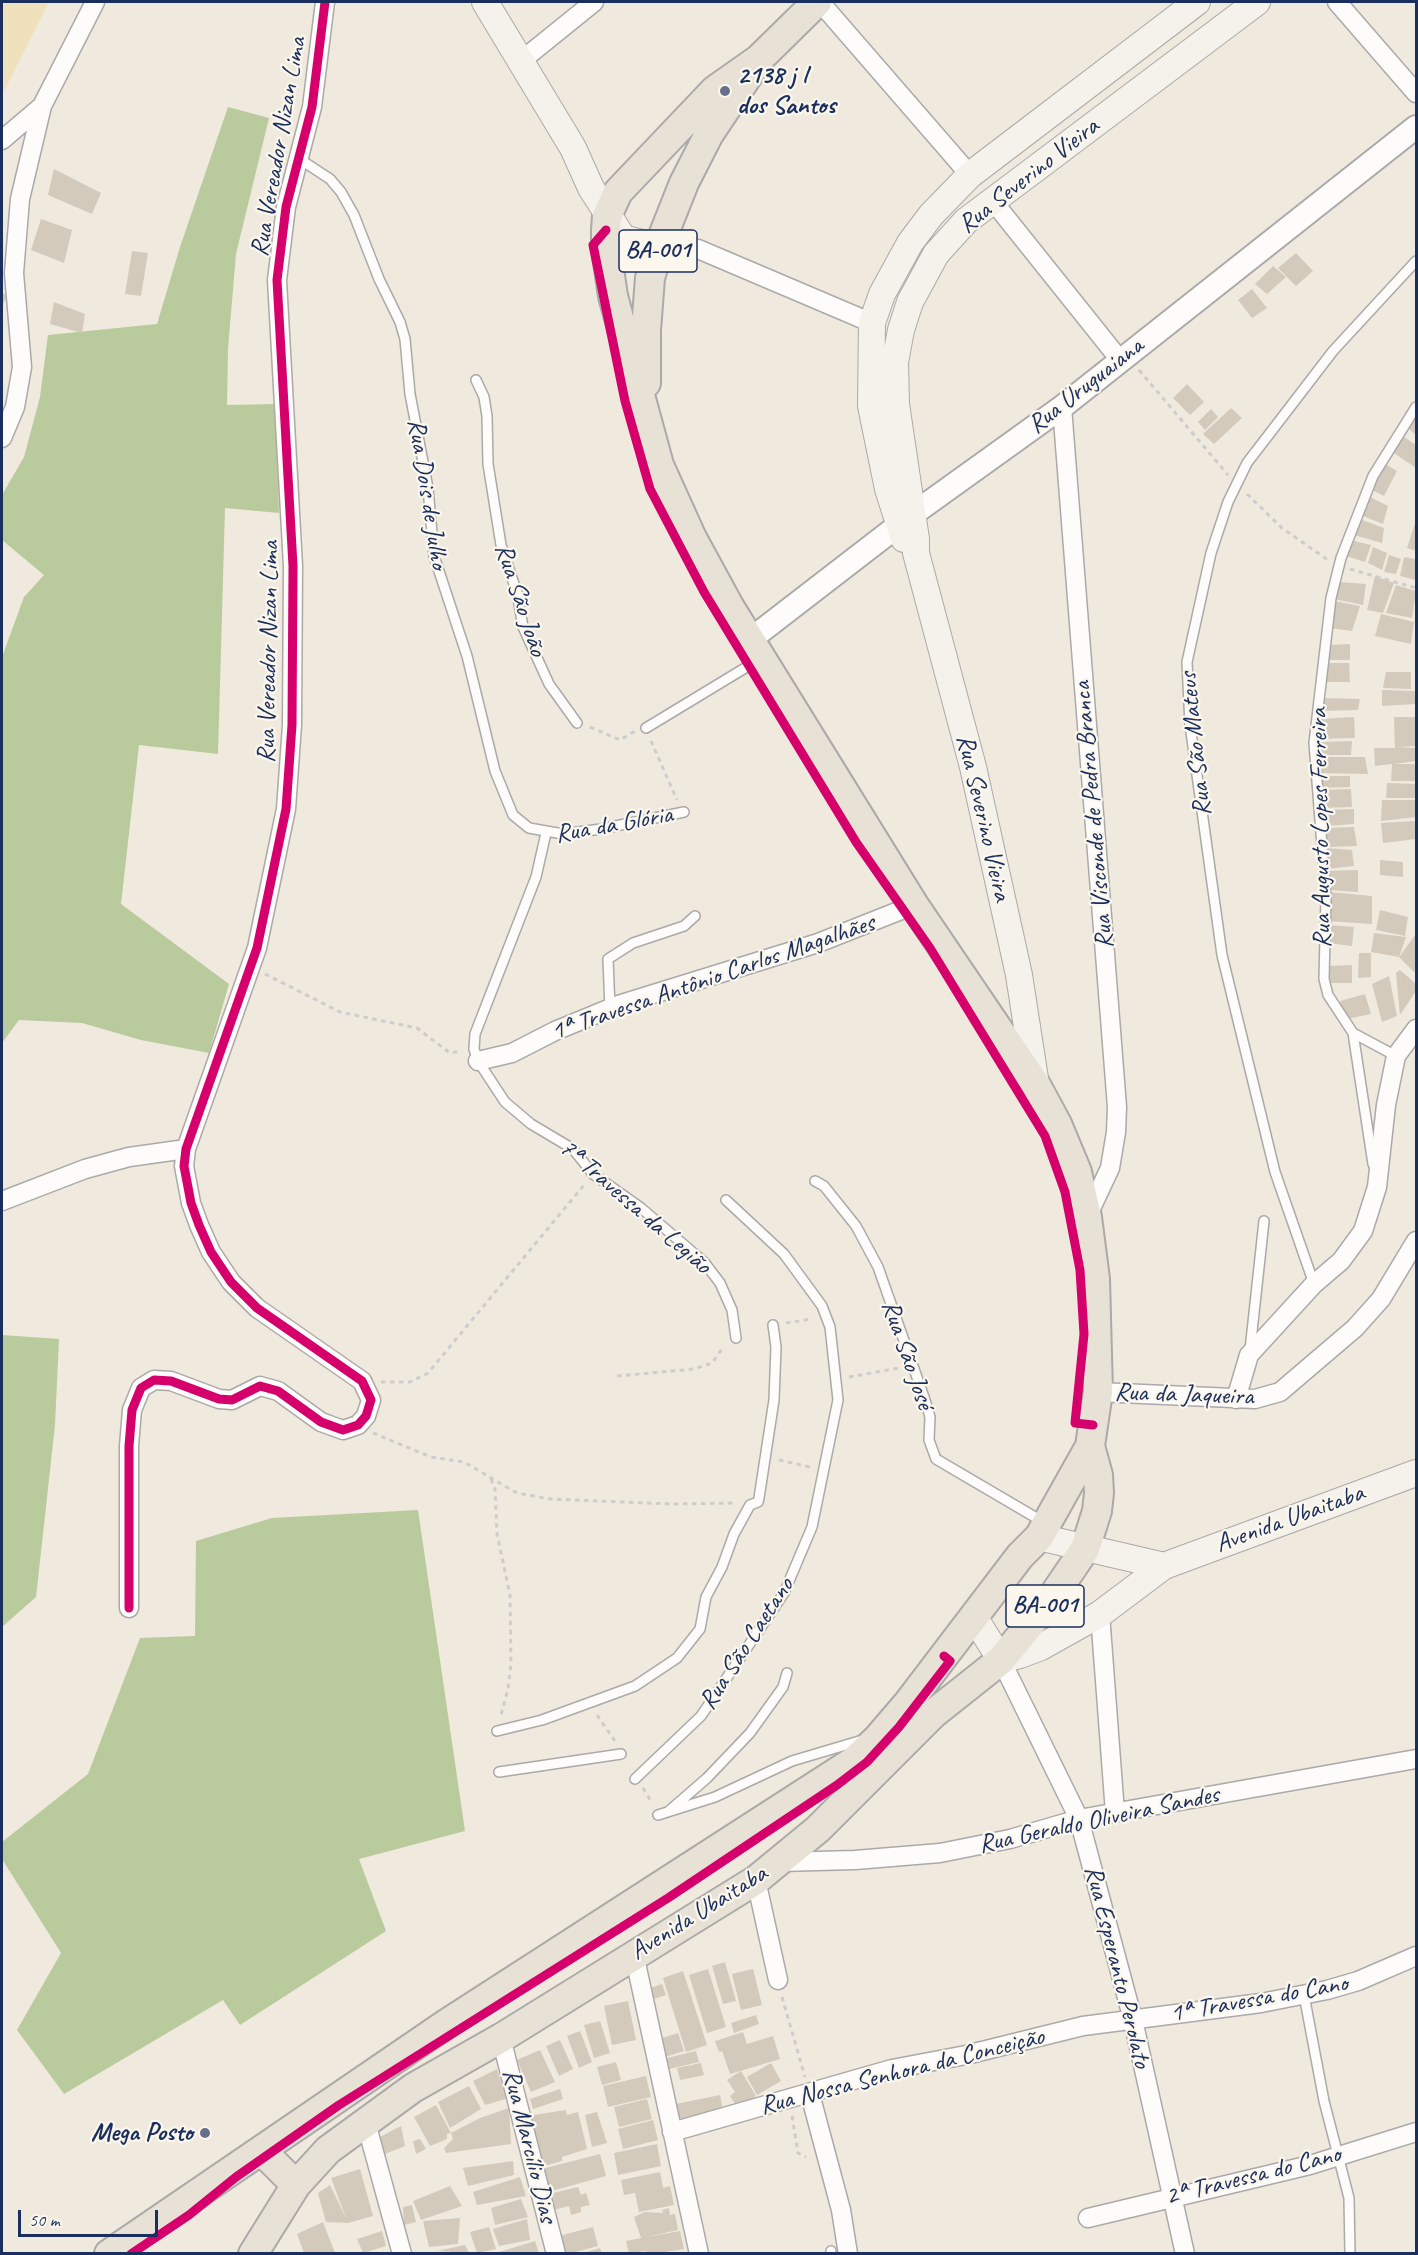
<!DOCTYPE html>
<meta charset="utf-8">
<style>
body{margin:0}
#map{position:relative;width:1418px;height:2255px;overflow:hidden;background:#f0e9de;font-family:Caveat,sans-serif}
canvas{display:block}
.frame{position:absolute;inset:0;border:3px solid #1b2f5e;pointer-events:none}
.scale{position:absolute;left:18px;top:2210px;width:140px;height:27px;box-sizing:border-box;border:3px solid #1b2f5e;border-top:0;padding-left:8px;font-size:18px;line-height:21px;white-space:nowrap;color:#1b2f5e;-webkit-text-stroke:4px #fbf7ec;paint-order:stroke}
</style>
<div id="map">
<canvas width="1418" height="2255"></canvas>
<div class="frame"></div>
<div class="scale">50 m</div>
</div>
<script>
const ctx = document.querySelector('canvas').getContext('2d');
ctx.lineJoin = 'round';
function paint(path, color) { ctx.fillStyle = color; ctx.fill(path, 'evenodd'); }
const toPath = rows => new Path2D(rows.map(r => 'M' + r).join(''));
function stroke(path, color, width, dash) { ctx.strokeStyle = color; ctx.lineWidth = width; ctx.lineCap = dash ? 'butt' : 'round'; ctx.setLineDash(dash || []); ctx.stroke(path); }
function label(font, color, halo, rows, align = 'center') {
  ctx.font = font + ' Caveat,sans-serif'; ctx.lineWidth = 4.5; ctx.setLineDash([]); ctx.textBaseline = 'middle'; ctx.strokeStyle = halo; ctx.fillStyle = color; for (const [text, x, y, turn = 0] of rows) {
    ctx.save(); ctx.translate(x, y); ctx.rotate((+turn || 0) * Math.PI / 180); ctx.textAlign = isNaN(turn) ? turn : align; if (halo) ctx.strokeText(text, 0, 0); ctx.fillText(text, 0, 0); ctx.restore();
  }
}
const forest = toPath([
 [228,107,269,118,236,254,228,349,227,405,275,404,279,513,225,508,218,754,139,745,121,904,229,984,209,1053,141,1040,82,1023,19,1020,2,1043,2,657,24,597,44,575,2,540,2,495,24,457,40,397,48,335,157,324,180,247],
 [2,1335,59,1339,55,1425,36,1597,2,1627],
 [418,1510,465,1831,359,1859,386,1931,240,2025,223,2000,64,2094,17,2030,61,1953,2,1859,2,1842,88,1774,140,1638,195,1636,196,1541,272,1518]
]);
const sand = toPath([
 [2,2,49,2,2,95]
]);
const building = toPath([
 [54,169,101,193,92,214,48,195],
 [41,219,72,230,64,263,31,250],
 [132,251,148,253,141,296,125,294],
 [1296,253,1313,271,1296,286,1278,268],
 [1273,266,1286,277,1267,294,1255,284],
 [1252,289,1267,308,1252,318,1238,300],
 [2,292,7,296,2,306],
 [54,302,85,314,82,333,50,324],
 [1187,384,1204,402,1190,415,1173,398],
 [1231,408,1242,418,1214,444,1203,434],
 [1211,409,1218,417,1205,430,1198,422],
 [1416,416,1416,435,1409,429],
 [1404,437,1416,445,1416,468,1394,453],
 [1385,464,1397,471,1384,496,1372,490],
 [1370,497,1388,506,1383,524,1363,516],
 [1360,519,1384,528,1382,543,1354,535],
 [1416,520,1416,551,1407,548],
 [1350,540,1371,545,1365,562,1346,556],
 [1373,547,1387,553,1382,570,1368,563],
 [1389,555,1401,559,1396,574,1384,572],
 [1404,557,1416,559,1416,580,1400,576],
 [1375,576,1394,583,1383,613,1367,610],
 [1338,582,1366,584,1363,605,1334,599],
 [1396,585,1416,591,1412,618,1386,613],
 [1334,601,1360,606,1352,631,1329,628],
 [1381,614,1414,622,1411,644,1375,636],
 [1350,644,1350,660,1326,660,1330,645],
 [1326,663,1349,663,1350,682,1324,682],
 [1386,672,1411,672,1411,689,1383,688],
 [1382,690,1415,691,1415,704,1382,706],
 [1322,698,1360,699,1358,710,1319,711],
 [1354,717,1355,738,1318,739,1319,719],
 [1394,717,1416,717,1416,746,1398,747,1416,748,1416,761,1394,764,1416,764,1416,781,1391,781,1392,764,1375,766,1374,748,1395,748],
 [1352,741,1351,755,1319,755,1320,742],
 [1319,757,1365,757,1368,774,1319,773],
 [1319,776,1350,776,1350,787,1320,788],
 [1387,783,1416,784,1416,798,1386,798],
 [1351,789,1352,807,1322,808,1319,790],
 [1382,800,1416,800,1416,817,1381,821],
 [1354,809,1354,824,1325,826,1321,810],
 [1416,821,1416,839,1383,843,1381,823],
 [1354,827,1357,846,1328,847,1325,828],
 [1326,848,1352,850,1354,866,1327,869],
 [1380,860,1403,862,1403,877,1380,875],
 [1358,870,1358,892,1329,890,1328,871],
 [1328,892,1372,896,1372,924,1327,921],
 [1380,910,1408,917,1405,936,1376,930],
 [1328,925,1354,927,1352,946,1328,943],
 [1374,933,1406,937,1399,957,1371,952],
 [1415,935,1416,937,1416,974,1399,957],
 [1359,953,1371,953,1371,977,1358,978],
 [1352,965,1352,983,1327,983,1327,966],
 [1400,970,1416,984,1416,991,1400,1015,1396,973],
 [1389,976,1397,1016,1382,1022,1372,984],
 [1365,994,1371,1014,1347,1019,1340,1001],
 [725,1962,736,2001,723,2004,712,1966],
 [708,1969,726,2027,707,2033,689,1975],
 [753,1969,762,2005,741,2010,732,1974],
 [683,1971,707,2045,686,2052,663,1978],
 [662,1984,666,1995,651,2000,647,1989],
 [628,2001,636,2040,612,2045,604,2006],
 [756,2015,759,2024,734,2033,731,2023],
 [600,2021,610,2053,594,2058,584,2025],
 [580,2031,592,2062,579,2068,567,2036],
 [743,2032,747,2044,773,2036,780,2059,730,2074,722,2051,719,2052,715,2041],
 [678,2033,684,2051,662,2058,656,2040],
 [560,2040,573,2069,559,2076,546,2046],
 [540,2050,555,2082,531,2092,517,2060],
 [696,2051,699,2062,665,2070,663,2059],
 [616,2062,621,2080,602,2085,597,2067],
 [701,2063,704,2075,680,2080,677,2068],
 [771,2063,781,2081,757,2095,747,2077],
 [497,2069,506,2099,485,2105,473,2081],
 [741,2071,756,2096,738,2108,730,2096,735,2092,727,2080],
 [646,2076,651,2097,608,2107,603,2086],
 [469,2086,481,2109,450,2128,438,2102],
 [560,2089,563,2099,533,2109,530,2099],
 [720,2095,723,2110,679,2119,676,2104],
 [647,2099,652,2119,619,2127,614,2107],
 [436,2105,451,2133,447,2134,447,2139,430,2146,414,2117],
 [509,2108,511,2144,446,2153,444,2148,453,2139,451,2133,480,2118],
 [566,2110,567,2115,578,2112,587,2149,562,2157,562,2161,540,2167,527,2116],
 [597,2112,607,2143,592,2147,585,2115],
 [653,2120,658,2140,623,2149,618,2129],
 [401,2126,405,2146,377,2157,376,2139],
 [420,2139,426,2149,416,2154,413,2141],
 [657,2144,661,2166,618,2175,614,2153],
 [600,2154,606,2176,548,2192,542,2169],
 [513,2161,514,2175,468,2186,463,2168],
 [360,2169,373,2216,348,2223,326,2222,318,2193,330,2185,346,2218,331,2178],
 [660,2172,663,2188,670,2186,674,2205,639,2212,635,2193,624,2195,621,2180],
 [520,2177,526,2196,477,2205,473,2192],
 [450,2186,462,2206,421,2220,413,2201],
 [578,2187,581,2195,586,2193,590,2205,581,2207,581,2212,571,2215,569,2206,554,2210,549,2194],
 [521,2199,528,2217,495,2225,491,2208],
 [412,2205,416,2222,404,2225,403,2207],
 [669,2208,670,2215,675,2214,678,2230,646,2237,680,2231,684,2249,659,2253,646,2253,646,2251,629,2253,626,2241,641,2238,634,2217,645,2212,663,2213,662,2210],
 [460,2218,458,2244,429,2247,423,2221],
 [527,2219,530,2240,499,2246,493,2229],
 [323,2222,335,2253,304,2253,297,2234],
 [489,2227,496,2249,477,2253,470,2232],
 [593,2227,598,2246,572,2253,560,2253,555,2237],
 [382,2231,386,2246,363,2253,357,2239],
 [535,2241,539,2253,496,2253],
 [465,2245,469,2253,437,2251],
 [600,2248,602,2253,583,2253]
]);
const path = toPath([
 [1139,370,1228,475],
 [1247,494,1282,528,1328,560],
 [1350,569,1416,588],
 [590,727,620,740,635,731],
 [651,741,677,800],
 [265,974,340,1012,417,1028,450,1053,461,1051],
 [786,1323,812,1319],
 [617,1376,694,1369,712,1363,724,1346],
 [849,1377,899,1368],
 [381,1382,410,1382,428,1373,584,1185],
 [373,1433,431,1457,464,1462,515,1492,527,1495,550,1499,671,1504,736,1503],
 [779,1460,810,1467],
 [491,1479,495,1489,497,1534,510,1595,511,1663,508,1689,501,1715],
 [597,1715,615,1741],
 [643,1788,652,1803],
 [782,1997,805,2077],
 [792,2116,798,2153,806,2157]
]);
const service = toPath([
 [298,158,330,179,341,192,354,215,379,279,400,322,405,339,410,394,428,488,434,556,467,656,495,771,513,815,529,828,563,834,601,829,684,812],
 [476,380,484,397,487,416,488,464,501,545,517,593,523,627,549,684,577,723],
 [646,728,750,665],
 [546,833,536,877,475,1034,474,1049,478,1061,505,1102,531,1124,573,1149,593,1174,641,1208,704,1262,720,1283,732,1310,736,1338],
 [610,1009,608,959,633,943,684,926,695,916],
 [1353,1033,1373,1164],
 [1396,1056,1353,1033,1328,995,1324,979,1326,897,1314,743,1331,598,1341,558,1373,476,1416,407],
 [815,1181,824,1186,856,1226,878,1267,925,1400,930,1417,929,1440,936,1459,1045,1523],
 [1314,1284,1275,1172,1222,955,1190,725,1187,662,1211,553,1228,502,1247,463,1333,351,1416,261],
 [1250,1350,1264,1221],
 [497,1731,542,1720,635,1686,677,1658,700,1629,706,1597,722,1567,734,1534,750,1505,758,1502,759,1498,774,1400,776,1347,773,1325],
 [499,1772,621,1754],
 [635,1779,701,1716,784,1593,812,1527,838,1400,830,1327,822,1306,784,1254,726,1200],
 [669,1811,707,1778,750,1733,783,1687,787,1673],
 [658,1815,715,1797,792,1761,866,1739],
 [1304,1995,1324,2101,1349,2198,1350,2254],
 [831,2254,831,2251]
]);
const minor = toPath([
 [820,2,970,175],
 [1337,2,1416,93],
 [521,61,594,2],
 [2,140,42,106],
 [992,200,1120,360],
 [661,241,698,249,872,323],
 [1062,407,1117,1107,1116,1132,1110,1168,1087,1217],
 [2,438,15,407,22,367,14,273,20,199,42,106,95,2],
 [478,1061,512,1053,555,1031,618,1005,818,943,914,905],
 [2,1201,85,1169,129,1157,186,1149],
 [1098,1392,1255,1399,1280,1392,1355,1328,1381,1299,1416,1241],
 [1236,1399,1249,1355,1314,1284,1341,1261,1363,1231,1377,1187,1386,1105,1396,1056,1416,1029],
 [129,1608,129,1446,132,1410,141,1388,154,1380,171,1381,219,1399,232,1400,260,1386,278,1391,321,1422,343,1430,358,1425,366,1416,371,1400,362,1381,257,1308,231,1282,211,1252,199,1225,191,1203,184,1166,186,1149,257,948,286,809,292,725,293,566,277,280,286,207,312,107,325,2],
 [1100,1614,1115,1813],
 [1001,1660,1079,1819,1133,2020,1185,2254],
 [779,1862,855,1860,940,1853,1010,1839,1079,1819,1416,1759],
 [756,1880,778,1980],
 [634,1954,699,2254],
 [501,2038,556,2254],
 [810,2094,841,2210,848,2254],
 [366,2123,402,2254],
 [672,2132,892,2069,966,2055,1083,2026,1261,2003,1327,1990,1358,1981,1416,1956],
 [1088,2218,1310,2165,1416,2132]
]);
const tertiary = toPath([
 [751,639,913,514,1062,407,1416,127]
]);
const secondary = toPath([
 [485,2,573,148,591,188,623,238,646,244,661,241],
 [904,539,888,489,871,406,872,323,882,294,910,243,931,215,970,175,1197,2],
 [1036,1085,1019,975,973,767,916,553,916,539,896,404,895,362,901,330,910,302,936,254,966,221,1257,2],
 [1039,1537,1164,1566],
 [975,1614,979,1625,1001,1660,1020,1655,1041,1647,1100,1614,1164,1566,1416,1473]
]);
const primary = toPath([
 [646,383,646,330,650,278,661,241,684,183,709,134,753,68],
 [262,2151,296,2185],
 [109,2254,446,2024,854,1761,878,1738,908,1703,1020,1556,1039,1537,1090,1446,1098,1392,1095,1279,1087,1217,1077,1172,1057,1124,1036,1085,914,905,729,606,692,538,659,465,613,296,606,249,606,230,607,216,618,192,715,90,759,59,817,2],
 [253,2254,296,2185,328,2150,413,2088,501,2038,756,1880,818,1829,933,1714,1001,1660,1053,1596,1085,1549,1097,1511,1099,1493,1098,1475,1090,1446]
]);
const cycleway = toPath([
 [606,230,593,245,625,401,650,489,704,592,856,842,930,948,1045,1136,1065,1192,1080,1270,1084,1334,1075,1423,1093,1425],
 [129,1608,129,1446,132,1410,141,1388,154,1380,171,1381,219,1399,232,1400,260,1386,278,1391,321,1422,343,1430,358,1425,366,1416,371,1400,362,1381,257,1308,231,1282,211,1252,199,1225,191,1203,184,1166,186,1149,257,948,286,809,292,725,293,566,277,280,286,207,312,107,325,2],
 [131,2254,189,2215,236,2177,339,2105,668,1898,837,1785,867,1762,899,1727,950,1661,944,1656]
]);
const markers = [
 [725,91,6,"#66708b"],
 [205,2133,6,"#66708b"]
];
const shields = [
 [658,251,78],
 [1045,1606,78]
];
const shieldNames = [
 ["BA-001",658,251],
 ["BA-001",1045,1606]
];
const poiNames = [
 ["2138 j l",737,76],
 ["dos Santos",737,106],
 ["Mega Posto",193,2133,"right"]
];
const streetNames = [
 ["Rua Vereador Nizan Lima",279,147,-80],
 ["Rua Severino Vieira",1029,176,-38],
 ["Rua Uruguaiana",1086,386,-38],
 ["Rua Dois de Julho",427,494,81],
 ["Rua São João",520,600,72],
 ["Rua Vereador Nizan Lima",269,652,-89],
 ["Rua São Mateus",1196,744,-96],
 ["Rua Visconde de Pedra Branca",1094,815,-95],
 ["Rua Severino Vieira",983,818,77],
 ["Rua da Glória",614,825,-10],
 ["Rua Augusto Lopes Ferreira",1321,828,-91],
 ["1ª Travessa Antônio Carlos Magalhães",713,978,-19],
 ["7ª Travessa da Legião",635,1207,41],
 ["Rua São José",907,1355,71],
 ["Rua da Jaqueira",1184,1395,2],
 ["Avenida Ubaitaba",1290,1519,-20],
 ["Rua São Caetano",747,1644,-57],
 ["Rua Geraldo Oliveira Sandes",1099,1820,-12],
 ["Avenida Ubaitaba",699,1913,-32],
 ["Rua Esperanto Perolato",1117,1967,76],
 ["1ª Travessa do Cano",1259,1999,-10],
 ["Rua Nossa Senhora da Conceição",902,2072,-14],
 ["Rua Marcílio Dias",529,2146,76],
 ["2ª Travessa do Cano",1253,2176,-14]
];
paint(forest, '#b9cb9c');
paint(sand, '#efe1bb');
paint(building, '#d3cabc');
stroke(service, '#aba9a9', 12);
stroke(minor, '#aba9a9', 21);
stroke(tertiary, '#aba9a9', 26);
stroke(secondary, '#aba9a9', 28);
stroke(primary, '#aba9a9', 32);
stroke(path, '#cdcdce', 3, [4.5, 4.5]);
stroke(service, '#fdfcfa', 9);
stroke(minor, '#fdfcfa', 18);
stroke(tertiary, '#fdfcfa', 22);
stroke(secondary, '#f5f2ec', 26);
stroke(primary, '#e8e2d6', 28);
stroke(cycleway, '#d6006c', 9);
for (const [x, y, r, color] of markers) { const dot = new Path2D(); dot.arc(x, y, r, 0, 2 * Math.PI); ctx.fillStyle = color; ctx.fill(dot); stroke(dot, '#fbf7ec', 2); }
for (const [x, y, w] of shields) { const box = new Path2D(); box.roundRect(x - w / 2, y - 21, w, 42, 4.5); ctx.fillStyle = '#fbf7ec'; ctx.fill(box); stroke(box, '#1b2f5e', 1.5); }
label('bold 24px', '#1b2f5e', null, shieldNames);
label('bold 26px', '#1b2f5e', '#fbf7ec', poiNames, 'left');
label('26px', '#1b2f5e', '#fbf7ec', streetNames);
</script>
